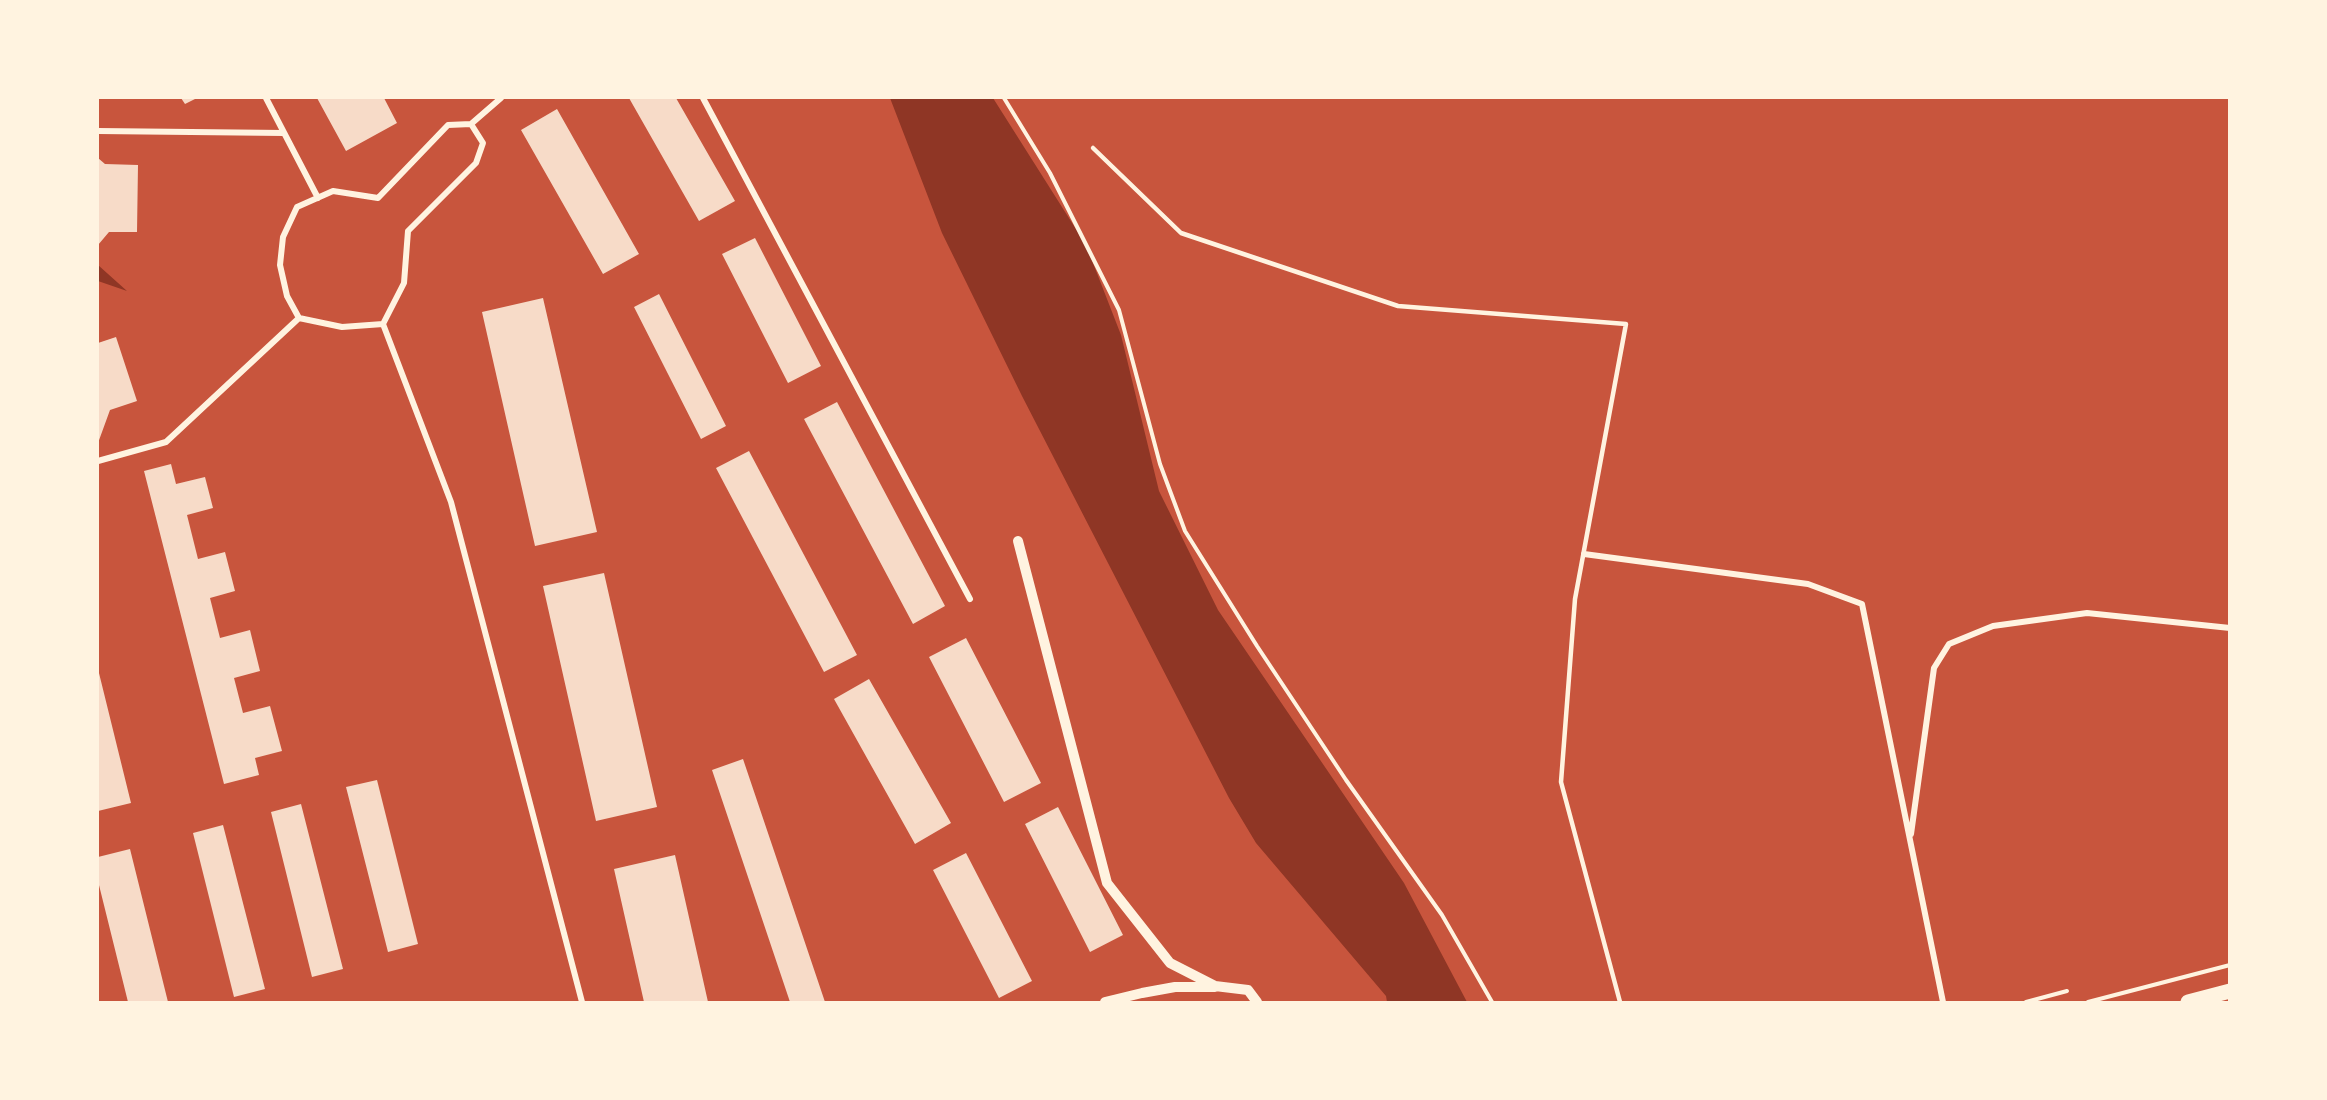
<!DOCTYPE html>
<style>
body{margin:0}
#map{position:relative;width:2327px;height:1100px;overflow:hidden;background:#c8553d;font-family:"Nunito Sans",sans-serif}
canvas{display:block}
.frame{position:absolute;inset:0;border:99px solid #fff3e0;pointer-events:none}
</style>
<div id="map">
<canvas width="2327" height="1100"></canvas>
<div class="frame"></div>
</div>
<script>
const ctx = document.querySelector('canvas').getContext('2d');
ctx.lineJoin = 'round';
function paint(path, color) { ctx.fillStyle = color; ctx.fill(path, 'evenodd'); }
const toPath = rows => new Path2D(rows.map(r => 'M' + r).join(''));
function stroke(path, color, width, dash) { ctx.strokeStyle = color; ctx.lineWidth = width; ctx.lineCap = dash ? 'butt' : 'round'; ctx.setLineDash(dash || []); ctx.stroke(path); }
const water = toPath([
 [890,98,993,98,1086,245,1121,335,1159,491,1218,610,1404,883,1467,1002,1387,1002,1386,996,1256,843,1229,798,1022,396,942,233],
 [98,265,127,291,98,281]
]);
const building = toPath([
 [181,98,197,98,185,104],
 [317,98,384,98,397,123,346,151],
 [629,98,676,98,735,201,699,221],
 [557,109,639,254,603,274,521,130],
 [98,158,105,164,138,165,137,232,109,232,98,245],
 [755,238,821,366,788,383,722,254],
 [659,294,726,426,701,439,634,307],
 [543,298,597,532,535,546,482,312],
 [116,337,137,401,110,410,98,443,98,343],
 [837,402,945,606,913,624,804,419],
 [749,451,857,655,824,672,716,468],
 [171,464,176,484,205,477,213,508,187,515,198,559,225,552,235,591,210,598,220,638,250,630,260,671,234,678,243,713,270,706,282,751,255,758,259,775,224,784,144,471],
 [604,573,657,807,596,821,543,586],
 [966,638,1041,783,1004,802,929,657],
 [98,669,131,803,98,811],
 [869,679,951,823,915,844,834,699],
 [743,759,825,1002,790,1002,712,770],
 [377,780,418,944,388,952,346,787],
 [301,804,343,969,312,977,271,812],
 [1058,807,1123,935,1090,952,1025,824],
 [223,825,265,989,234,997,193,833],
 [130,849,168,1002,128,1002,98,881,98,857],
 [966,853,1032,981,999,998,933,870],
 [675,855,708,1002,644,1002,614,869]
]);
const path = toPath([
 [1004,98,1050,173,1119,310,1160,464,1185,531,1257,646,1346,780,1442,915,1492,1002],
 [2026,1002,2067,991],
 [2088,1002,2230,965]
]);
const service = toPath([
 [1093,148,1181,233,1398,306,1626,324,1575,599,1561,782,1620,1002]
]);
const minor = toPath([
 [266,98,318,198],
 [703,98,970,599],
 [471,124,483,143,476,163,408,231,404,283,383,324,342,327,299,318,287,296,280,265,283,237,297,207,333,191,378,198,448,125,471,124],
 [471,124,501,98],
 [98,131,284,133],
 [383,324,451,502,582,1002],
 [98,461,166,442,299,318],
 [1584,554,1808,584,1862,604,1943,1002],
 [1911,834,1934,668,1949,644,1993,626,2087,613,2230,628]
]);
const tertiary = toPath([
 [1018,541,1107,883,1170,963,1215,986,1248,990,1257,1002],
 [1105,1002,1142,993,1175,987,1215,987]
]);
const primary = toPath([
 [2188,1002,2230,991]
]);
paint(water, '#8f3625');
paint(building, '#f7dbc8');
stroke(path, '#fff3e0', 4);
stroke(service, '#fff3e0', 4.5);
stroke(minor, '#fff3e0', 6);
stroke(tertiary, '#fff3e0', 10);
stroke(primary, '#fff3e0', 15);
</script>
